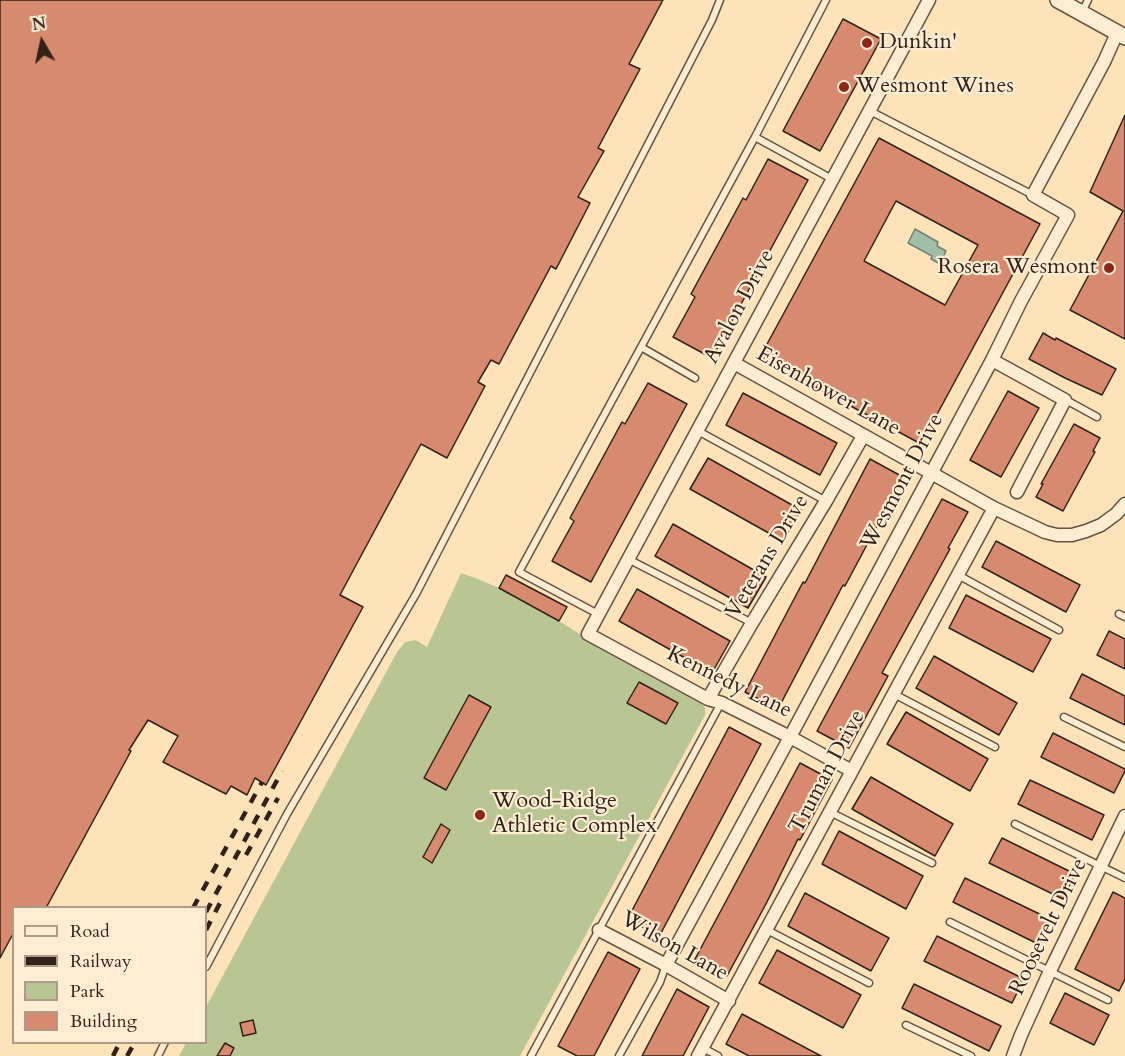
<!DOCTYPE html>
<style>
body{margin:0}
#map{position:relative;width:1125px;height:1056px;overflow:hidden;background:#fee3b9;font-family:Cardo,serif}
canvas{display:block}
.legend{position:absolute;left:12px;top:906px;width:195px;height:138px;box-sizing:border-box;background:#feedd2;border:2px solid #ac9b88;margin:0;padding:8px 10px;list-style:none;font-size:18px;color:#322119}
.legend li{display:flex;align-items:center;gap:12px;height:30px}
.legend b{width:30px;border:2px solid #ac9b88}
.north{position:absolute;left:12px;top:12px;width:60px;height:60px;-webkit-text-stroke:4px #feedd2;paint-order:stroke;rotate:351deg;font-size:16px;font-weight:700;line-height:24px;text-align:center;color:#322119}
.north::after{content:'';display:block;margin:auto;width:21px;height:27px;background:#322119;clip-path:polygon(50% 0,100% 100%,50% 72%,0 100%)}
</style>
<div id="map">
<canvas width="1125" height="1056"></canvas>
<ul class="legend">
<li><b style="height:8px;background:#feedd2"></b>Road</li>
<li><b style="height:8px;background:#322119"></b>Railway</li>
<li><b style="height:16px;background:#bac594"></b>Park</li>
<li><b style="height:16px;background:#d78a6d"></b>Building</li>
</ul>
<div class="north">N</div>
</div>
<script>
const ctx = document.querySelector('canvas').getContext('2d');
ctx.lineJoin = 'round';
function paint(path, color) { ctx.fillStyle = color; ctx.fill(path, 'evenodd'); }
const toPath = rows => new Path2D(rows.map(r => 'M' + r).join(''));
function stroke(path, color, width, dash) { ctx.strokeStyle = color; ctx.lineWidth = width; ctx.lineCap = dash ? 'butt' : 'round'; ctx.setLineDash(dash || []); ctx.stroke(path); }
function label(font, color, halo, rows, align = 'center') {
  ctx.font = font + ' Cardo,serif'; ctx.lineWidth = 4.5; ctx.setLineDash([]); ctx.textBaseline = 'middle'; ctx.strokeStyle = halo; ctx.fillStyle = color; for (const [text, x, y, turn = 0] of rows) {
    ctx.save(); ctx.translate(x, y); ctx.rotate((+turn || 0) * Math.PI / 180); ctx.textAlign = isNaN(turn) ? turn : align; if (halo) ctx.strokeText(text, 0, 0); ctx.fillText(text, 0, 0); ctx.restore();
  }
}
const green = toPath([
 [461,573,478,579,499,588,559,621,602,648,700,701,705,708,705,715,520,1056,179,1056,186,1043,206,1042,206,1007,397,652,405,642,416,640,427,647]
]);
const water = toPath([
 [915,229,938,242,937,246,946,251,940,264,931,259,932,256,908,243,915,229]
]);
const building = toPath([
 [0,0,663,0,629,64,640,69,598,148,604,151,578,197,590,203,556,269,551,266,499,364,491,360,478,382,485,386,447,458,421,444,340,595,363,607,266,785,255,778,247,795,231,786,226,794,163,762,178,736,148,720,129,750,131,751,46,908,14,908,14,932,0,958,0,0],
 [843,19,881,39,820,151,783,131,843,19],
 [1125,115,1125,339,1070,310,1123,211,1090,192,1125,115],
 [879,138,1040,224,921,444,760,357,879,138],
 [896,201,978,245,945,305,864,261,896,201],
 [768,159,808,180,712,358,673,337,695,297,691,294,743,198,746,200,768,159],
 [1043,333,1055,340,1056,338,1116,369,1102,395,1065,378,1029,359,1043,333],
 [648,383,687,404,591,582,552,561,574,521,570,518,622,422,625,424,648,383],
 [1008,391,1039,408,1001,477,970,460,1008,391],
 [743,393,837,443,820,475,726,425,743,393],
 [1074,424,1100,438,1093,451,1095,452,1063,511,1036,497,1043,484,1041,484,1074,424],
 [708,458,801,510,783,541,690,489,708,458],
 [870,459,903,477,845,586,843,585,778,709,745,692,803,582,805,583,870,459],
 [942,499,968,512,948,548,950,549,882,673,888,676,849,748,817,731,942,499],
 [673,524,766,577,748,608,655,556,673,524],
 [996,541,1080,585,1066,612,982,567,996,541],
 [506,575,567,607,559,621,499,588,506,575],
 [637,589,730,641,712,673,619,621,637,589],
 [966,595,1051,639,1033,672,949,628,966,595],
 [1109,631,1125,639,1125,669,1097,655,1109,631],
 [934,656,1017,703,999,735,916,688,934,656],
 [1082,674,1125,696,1125,725,1070,698,1082,674],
 [639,682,678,703,666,724,627,703,639,682],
 [469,695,491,707,446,790,424,778,469,695],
 [906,712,988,759,970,791,887,744,906,712],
 [729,727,761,744,660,935,627,920,729,727],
 [1053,733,1125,769,1125,771,1114,793,1041,757,1053,733],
 [800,763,832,780,800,840,798,839,767,902,727,976,695,959,800,763],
 [871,777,953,824,935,856,852,809,871,777],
 [1030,780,1104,815,1092,840,1018,804,1030,780],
 [441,824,450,830,432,863,423,857,441,824],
 [839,831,923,876,906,909,822,864,839,831],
 [1002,838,1075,874,1063,899,989,863,1002,838],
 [965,878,1052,920,1040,945,953,902,965,878],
 [1113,892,1125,898,1125,979,1119,991,1075,969,1113,892],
 [805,893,889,938,871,971,788,926,805,893],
 [937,936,1024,979,1012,1003,924,961,937,936],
 [777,950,861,995,843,1028,759,983,777,950],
 [608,952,640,969,594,1056,577,1056,558,1046,608,952],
 [914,984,1001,1026,989,1051,902,1008,914,984],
 [677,989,709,1007,683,1056,642,1056,677,989],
 [1065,993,1109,1015,1094,1045,1050,1023,1065,993],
 [742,1014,821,1056,749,1056,726,1044,742,1014],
 [253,1020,256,1033,243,1036,240,1023,253,1020],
 [225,1043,234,1048,230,1056,217,1056,225,1043]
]);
const service = toPath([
 [826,0,755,137,832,179],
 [1082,12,1088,0],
 [870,111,1033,195],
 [641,347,695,378],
 [1066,400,1097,417],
 [698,431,826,501],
 [628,559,752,623],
 [958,575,1059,630],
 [598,614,519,572,755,137],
 [1119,614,1125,617],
 [894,694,995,747],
 [1064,717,1125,747],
 [830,812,932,863],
 [1015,824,1125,878],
 [950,922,1108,1000],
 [767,930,869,983],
 [206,967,287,814,416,594,712,20,720,0],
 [906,1025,971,1056],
 [703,1048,718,1056],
 [158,1056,165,1042],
 [531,1056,721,703],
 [619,1056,660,982,666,965]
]);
const minor = toPath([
 [992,360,1065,400,1017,492],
 [734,363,994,508,1045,532,1057,535,1072,535,1086,531,1101,525,1116,514,1125,504],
 [708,699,752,623,826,501,863,436],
 [852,771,790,737,722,703,708,699,588,634,929,0],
 [599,930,666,965,729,1001],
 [666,965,790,737,992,360,1021,301,1068,215,1033,195,1104,62,1117,33],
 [698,1056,994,508],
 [1013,1056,1021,1035,1050,971,1125,816]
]);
const tertiary = toPath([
 [1058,0,1125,37]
]);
const rail = toPath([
 [246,855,278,798],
 [193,908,262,782],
 [206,912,282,771],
 [206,930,220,903],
 [113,1056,120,1042],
 [127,1056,135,1042]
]);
const markers = [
 [867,43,6,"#8f2418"],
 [844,87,6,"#8f2418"],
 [1109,268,6,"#8f2418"],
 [480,815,6,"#8f2418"]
];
const poiNames = [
 ["Dunkin'",879,43],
 ["Wesmont Wines",856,87],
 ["Rosera Wesmont",1097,268,"right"],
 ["Wood-Ridge",492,802],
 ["Athletic Complex",492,827]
];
const streetNames = [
 ["Avalon Drive",740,307,-62],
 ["Eisenhower Lane",828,392,29],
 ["Wesmont Drive",903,482,-62],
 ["Veterans Drive",768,557,-59],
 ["Kennedy Lane",729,683,26],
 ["Truman Drive",828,772,-62],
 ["Roosevelt Drive",1049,927,-64],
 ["Wilson Lane",674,947,29]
];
paint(green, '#bac594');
paint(water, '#a0bfaa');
stroke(water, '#748070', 1.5);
paint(building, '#d78a6d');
stroke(building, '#322119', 1.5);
stroke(service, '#655241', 9);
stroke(minor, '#655241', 15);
stroke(tertiary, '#655241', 18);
stroke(service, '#feedd2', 6);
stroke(minor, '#feedd2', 12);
stroke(tertiary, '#feedd2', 15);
stroke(rail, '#322119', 4.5, [10, 10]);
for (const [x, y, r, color] of markers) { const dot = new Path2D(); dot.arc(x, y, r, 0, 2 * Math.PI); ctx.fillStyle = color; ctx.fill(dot); stroke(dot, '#feedd2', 2); }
label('22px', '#322119', '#feedd2', poiNames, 'left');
label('22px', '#322119', '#feedd2', streetNames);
</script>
